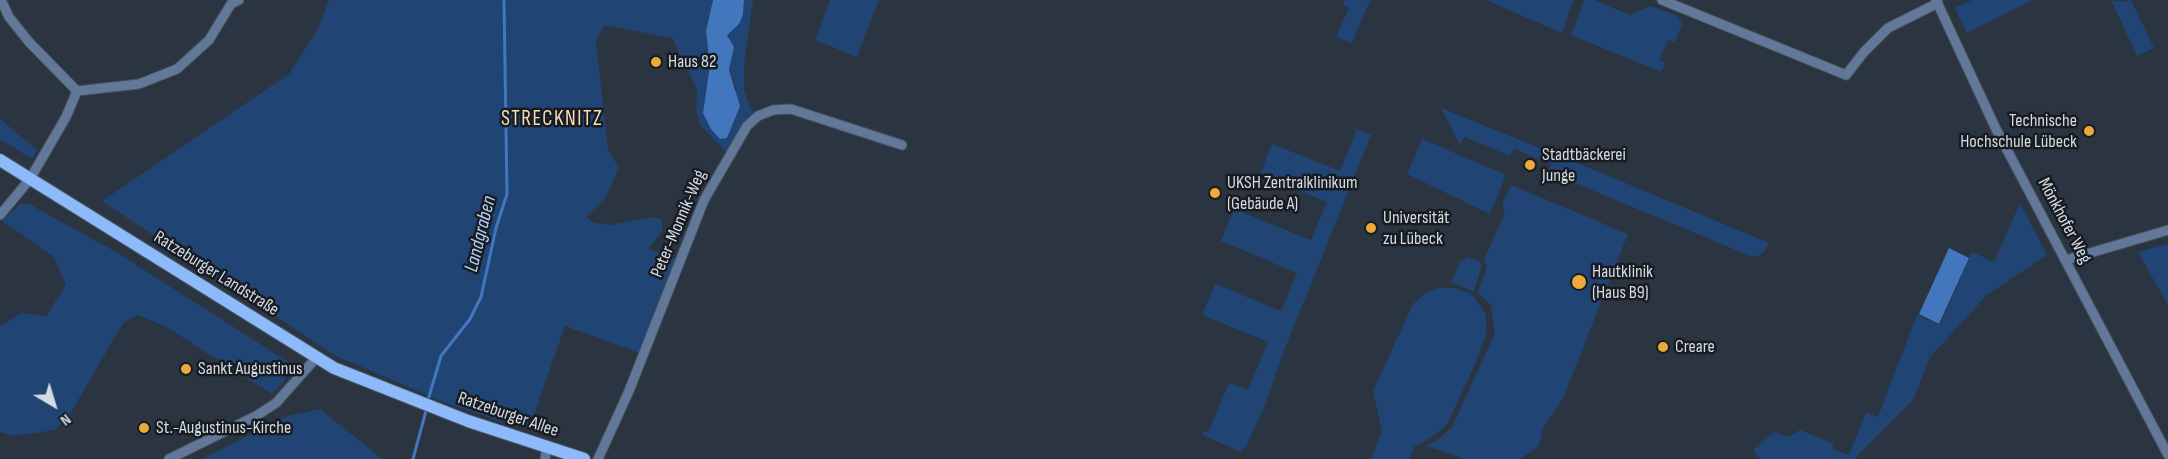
<!DOCTYPE html>
<meta charset="utf-8">
<style>
body{margin:0}
#map{position:relative;width:2168px;height:459px;overflow:hidden;background:#2b3542;font-family:"Sofia Sans Condensed",sans-serif}
canvas{display:block}
.north{position:absolute;left:24px;top:375px;width:60px;height:60px;-webkit-text-stroke:4px #181c22;paint-order:stroke;rotate:142deg;font-size:16px;font-weight:700;line-height:24px;text-align:center;color:#d4dbe3}
.north::after{content:'';display:block;margin:auto;width:21px;height:27px;background:#d4dbe3;clip-path:polygon(50% 0,100% 100%,50% 72%,0 100%)}
</style>
<div id="map">
<canvas width="2168" height="459"></canvas>
<div class="north">N</div>
</div>
<script>
const ctx = document.querySelector('canvas').getContext('2d');
ctx.lineJoin = 'round';
function paint(path, color) { ctx.fillStyle = color; ctx.fill(path, 'evenodd'); }
const toPath = rows => new Path2D(rows.map(r => 'M' + r).join(''));
function stroke(path, color, width, dash) { ctx.strokeStyle = color; ctx.lineWidth = width; ctx.lineCap = dash ? 'butt' : 'round'; ctx.setLineDash(dash || []); ctx.stroke(path); }
function label(font, color, halo, rows, align = 'center') {
  ctx.font = font + ' "Sofia Sans Condensed",sans-serif'; ctx.lineWidth = 5; ctx.setLineDash([]); ctx.textBaseline = 'middle'; ctx.strokeStyle = halo; ctx.fillStyle = color; for (const [text, x, y, turn = 0] of rows) {
    ctx.save(); ctx.translate(x, y); ctx.rotate((+turn || 0) * Math.PI / 180); ctx.textAlign = isNaN(turn) ? turn : align; if (halo) ctx.strokeText(text, 0, 0); ctx.fillText(text, 0, 0); ctx.restore();
  }
}
const green = toPath([
 [329,0,713,0,706,31,710,65,703,113,737,90,729,70,734,47,727,35,743,15,744,0,753,0,744,63,744,90,750,108,757,115,729,155,701,126,696,111,697,89,672,38,604,25,596,42,608,150,619,168,605,198,586,217,594,223,610,225,653,217,662,220,662,231,648,249,680,260,643,354,565,326,530,426,508,424,441,401,334,355,102,201,289,74,319,27],
 [830,0,879,0,857,57,815,40],
 [1345,0,1370,0,1352,43,1336,37,1349,8,1343,5],
 [1486,0,1573,0,1562,33],
 [1584,0,1594,0,1630,15,1650,6,1678,16,1682,24,1675,42,1668,40,1659,60,1666,63,1661,72,1571,35],
 [1972,0,2033,0,1967,33,1955,8],
 [2111,0,2124,2,2131,0,2154,48,2137,56],
 [1441,108,1633,186,1769,243,1762,254,1753,257,1548,172,1551,164,1514,149,1510,156,1464,137,1460,145],
 [0,119,37,150,32,159,0,139],
 [1357,129,1371,135,1283,353,1264,408,1246,446,1241,452,1202,435,1203,431,1208,432,1229,383,1248,390,1268,342,1202,315,1215,284,1281,311,1297,273,1221,241,1234,209,1311,240,1327,202,1260,174,1272,144,1340,171],
 [1422,139,1506,175,1490,214,1407,174],
 [1511,185,1628,234,1563,398,1543,428,1539,446,1520,459,1466,459,1426,446,1440,438,1452,427,1495,333,1491,305,1478,292,1487,267,1484,259,1505,213,1502,204],
 [2020,203,2047,255,1987,295,1930,357,1913,400,1854,459,1760,459,1753,450,1774,432,1789,437,1800,430,1834,444,1832,449,1849,455,1866,413,1878,417,1917,315,1940,325,1972,252,1994,262],
 [20,204,29,204,116,252,293,365,283,382,272,394,168,328,138,315,123,323,70,414,55,430,14,436,0,432,0,326,21,313,46,316,66,285,54,257,2,221],
 [2168,244,2168,305,2138,252],
 [1468,257,1478,260,1482,265,1474,292,1451,282,1460,262],
 [1439,288,1454,288,1469,293,1475,298,1486,315,1486,334,1475,364,1448,423,1435,435,1414,447,1409,459,1371,459,1382,431,1373,391,1413,304,1427,292],
 [320,409,382,459,203,459,283,417]
]);
const water = toPath([
 [713,0,744,0,743,15,739,24,727,35,734,47,729,70,740,106,727,138,720,139,711,129,703,113,710,65,706,31],
 [1949,248,1969,258,1939,324,1919,314]
]);
const stream = toPath([
 [428,400,441,356,470,319,481,297,496,228,507,194,504,0],
 [413,459,427,407]
]);
const minor = toPath([
 [1,0,9,17,29,42,77,91],
 [1662,0,1846,75,1864,52,1888,28,1938,3],
 [1936,0,1996,129,2168,455],
 [0,215,30,179,66,117,77,91,139,84,177,69,209,40,231,4,239,0],
 [2066,260,2168,230],
 [169,459,256,416,276,403,316,358],
 [545,459,547,446],
 [598,459,629,391,704,200,747,126,758,116,773,110,791,109,902,145]
]);
const major = toPath([
 [0,160,334,368,468,421,584,459]
]);
const markers = [
 [656,62,6,"#ebaa39"],
 [2089,131,6,"#ebaa39"],
 [1530,165,6,"#ebaa39"],
 [1215,193,6,"#ebaa39"],
 [1371,228,6,"#ebaa39"],
 [1579,282,8,"#ebaa39"],
 [1663,347,6,"#ebaa39"],
 [186,369,6,"#ebaa39"],
 [144,428,6,"#ebaa39"]
];
const poiNames = [
 ["Haus 82",668,62],
 ["Technische",2077,121,"right"],
 ["Hochschule Lübeck",2077,142,"right"],
 ["Stadtbäckerei",1542,155],
 ["Junge",1542,176],
 ["UKSH Zentralklinikum",1227,183],
 ["(Gebäude A)",1227,204],
 ["Universität",1383,218],
 ["zu Lübeck",1383,239],
 ["Hautklinik",1592,272],
 ["(Haus B9)",1592,293],
 ["Creare",1675,347],
 ["Sankt Augustinus",198,369],
 ["St.-Augustinus-Kirche",156,428]
];
const streetNames = [
 ["Mönkhofer Weg",2064,221,62],
 ["Peter-Monnik-Weg",679,224,-67],
 ["Ratzeburger Landstraße",216,274,32],
 ["Ratzeburger Allee",508,415,19]
];
const waterNames = [
 ["Landgraben",481,234,-76]
];
const quarterNames = [
 ["STRECKNITZ",552,120]
];
paint(green, '#204474');
paint(water, '#4277be');
stroke(stream, '#4277be', 3);
stroke(minor, '#49535f', 11);
stroke(major, '#49535f', 14);
stroke(minor, '#617898', 9);
stroke(major, '#8cbafb', 12);
for (const [x, y, r, color] of markers) { const dot = new Path2D(); dot.arc(x, y, r, 0, 2 * Math.PI); ctx.fillStyle = color; ctx.fill(dot); stroke(dot, '#181c22', 2); }
label('18px', '#d4dbe3', '#181c22', poiNames, 'left');
label('18px', '#d4dbe3', '#181c22', streetNames);
label('italic 20px', '#b4cff6', '#181c22', waterNames);
ctx.letterSpacing = '1.5px';
label('21px', '#f8ddb5', '#181c22', quarterNames);
ctx.letterSpacing = '0px';
</script>
